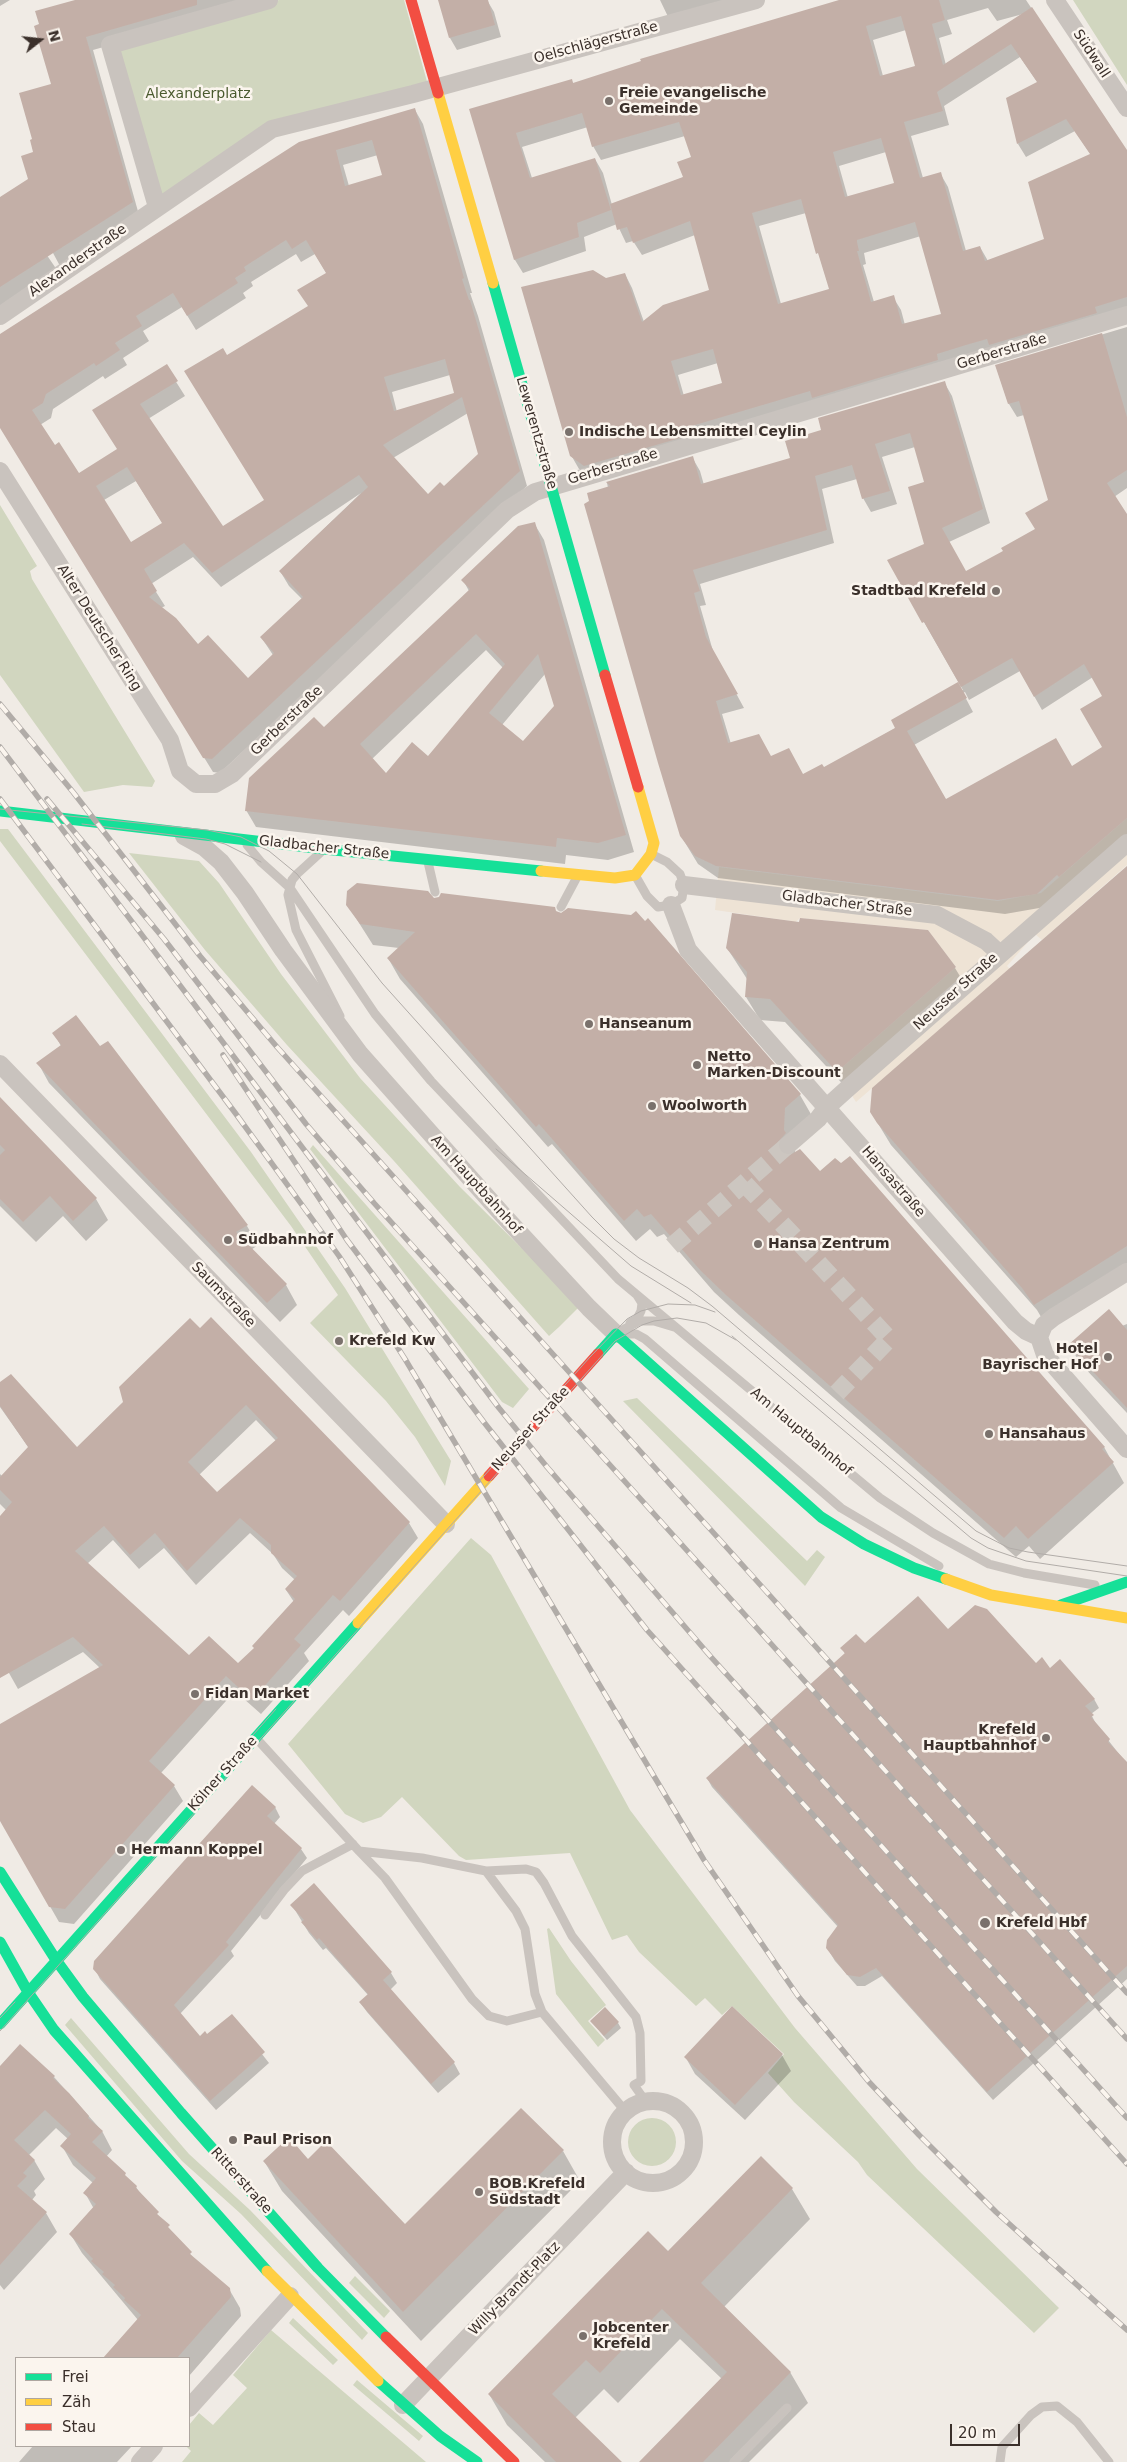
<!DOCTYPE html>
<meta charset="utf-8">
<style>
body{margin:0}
#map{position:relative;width:1127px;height:2462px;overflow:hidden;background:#f0ebe5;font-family:"DejaVu Sans",sans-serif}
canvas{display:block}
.legend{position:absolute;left:15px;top:2357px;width:175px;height:90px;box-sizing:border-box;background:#fbf5ee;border:1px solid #aea6a0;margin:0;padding:6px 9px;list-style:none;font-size:15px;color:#3b302b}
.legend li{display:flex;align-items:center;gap:10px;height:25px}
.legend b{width:25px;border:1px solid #aea6a0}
.north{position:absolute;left:15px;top:15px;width:50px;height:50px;-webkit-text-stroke:4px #fbf5ee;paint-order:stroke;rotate:74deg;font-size:14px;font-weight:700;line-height:20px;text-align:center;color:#3b302b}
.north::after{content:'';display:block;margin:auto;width:18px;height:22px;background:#3b302b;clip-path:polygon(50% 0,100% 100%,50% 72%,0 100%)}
.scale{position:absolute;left:950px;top:2424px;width:70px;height:22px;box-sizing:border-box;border:2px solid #3b302b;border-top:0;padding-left:6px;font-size:15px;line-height:18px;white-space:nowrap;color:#3b302b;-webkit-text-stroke:4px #fbf5ee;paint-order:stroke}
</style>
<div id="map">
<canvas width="1127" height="2462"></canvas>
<ul class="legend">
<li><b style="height:6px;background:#16e098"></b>Frei</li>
<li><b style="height:6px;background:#ffcf43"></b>Zäh</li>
<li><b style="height:6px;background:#f24e42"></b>Stau</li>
</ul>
<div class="north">N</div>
<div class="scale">20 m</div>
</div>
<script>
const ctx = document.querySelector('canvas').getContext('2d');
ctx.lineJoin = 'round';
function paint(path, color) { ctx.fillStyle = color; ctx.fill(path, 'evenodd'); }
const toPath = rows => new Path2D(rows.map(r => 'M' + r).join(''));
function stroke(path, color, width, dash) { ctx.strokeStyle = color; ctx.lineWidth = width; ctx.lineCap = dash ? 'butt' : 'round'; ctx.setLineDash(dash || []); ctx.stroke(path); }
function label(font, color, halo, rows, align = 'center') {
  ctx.font = font + ' "DejaVu Sans",sans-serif'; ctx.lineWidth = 5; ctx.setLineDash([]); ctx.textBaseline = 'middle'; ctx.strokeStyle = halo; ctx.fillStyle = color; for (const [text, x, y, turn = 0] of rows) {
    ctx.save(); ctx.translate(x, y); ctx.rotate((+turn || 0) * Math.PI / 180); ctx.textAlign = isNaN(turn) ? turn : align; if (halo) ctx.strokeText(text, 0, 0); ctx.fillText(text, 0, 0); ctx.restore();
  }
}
const green = toPath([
 [279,0,404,0,428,85,270,128,158,203,113,47],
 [1073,0,1127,0,1127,85],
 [0,505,37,566,30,571,32,579,155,781,152,787,123,785,84,792,0,675],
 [0,829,8,829,251,1152,345,1288,451,1461,445,1486,415,1437,386,1401,310,1323,338,1295,291,1226,0,841],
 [129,853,199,861,219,883,281,974,360,1078,460,1187,580,1306,559,1327,549,1336,394,1161,287,1045,205,950],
 [313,1145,529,1389,513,1408,502,1402,310,1149],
 [637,1398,807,1561,817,1550,825,1557,805,1586,623,1401],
 [471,1538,491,1555,630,1810,795,2028,917,2169,1059,2308,1034,2333,867,2175,858,2162,794,2102,768,2073,784,2054,732,2006,722,2015,705,1998,696,2006,639,1952,627,1935,612,1940,570,1853,466,1860,459,1856,402,1797,381,1817,363,1823,345,1814,288,1744],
 [549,1928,571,1961,606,2005,588,2021,605,2040,598,2047,556,1994,547,1929],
 [71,2018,189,2154,250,2210,368,2333,362,2340,241,2214,182,2161,65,2025],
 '628 2142a24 24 0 1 1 48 0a24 24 0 1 1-48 0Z',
 [355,2276,390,2311,384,2318,349,2283],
 [293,2318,338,2360,333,2365,289,2323],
 [271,2330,426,2462,182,2462,191,2451,186,2446,189,2446,189,2425,199,2413,213,2425,247,2388,233,2375],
 [357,2380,423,2436,419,2441,353,2385]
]);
const plaza = toPath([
 [1127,818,1127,865,1042,940,1035,934,1007,966,1010,969,856,1102,837,1072,956,967,928,930,800,918,790,927,791,921,715,910,719,867,998,901,1041,893]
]);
const shadow = toPath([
 [0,0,10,0,0,6],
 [77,0,269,0,93,50,139,215,60,266,53,253,22,157,35,153,34,140,53,85],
 [440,0,487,0,494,12,501,37,457,50,450,38],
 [660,0,760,0,672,25],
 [845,0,1026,0,1127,152,1127,320,593,479,579,469,571,455,606,280,625,274,632,288,644,322,711,291,695,235,642,255,633,241,626,243,617,224,584,237,586,251,523,273,515,260,471,110,571,80,574,84],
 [988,8,997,21,1023,14,946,65,939,38,952,34,947,20],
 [906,30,916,67,883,76,873,40],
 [1020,57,1038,83,1018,144,1026,157,1075,131,1091,155,1046,240,988,261,980,247,966,251,948,187,940,173,923,178,911,136,949,125,944,106],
 [588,127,593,146,601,160,685,136,692,157,684,177,612,205,603,173,595,159,532,178,522,147],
 [886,152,895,184,848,198,839,166],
 [806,213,830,290,781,304,759,226],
 [921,236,943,315,905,325,901,310,893,297,874,302,863,265,866,264,864,253],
 [718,363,724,384,684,396,678,375],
 [415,110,423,124,472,293,470,293,478,316,527,486,220,773,213,772,0,426,0,336,299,143],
 [378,155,384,176,349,186,343,165],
 [296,254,301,262,315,254,327,274,309,307,227,357,265,501,223,528,148,419,185,396,166,366,102,424,119,450,78,475,54,447,40,425,51,418,53,409,103,376,105,379,127,365,123,358,149,341,143,331,182,307,196,330,246,298,243,293,253,286,251,282],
 [450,375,456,394,397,412,392,392],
 [468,413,480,454,444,488,428,496,393,458],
 [136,481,163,524,130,544,104,500],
 [361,493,280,571,289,586,302,599,261,637,273,655,247,680,197,646,161,608,165,606,151,584,193,557,221,587],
 [6,195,57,270,0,307,0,198],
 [1127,327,1127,488,1114,497,1127,516,1127,838,1045,907,1005,914,718,878,698,864,681,836,607,483,692,457,700,471,704,485,791,459,823,431,944,382,952,396,990,523,949,542,966,573,1004,551,1036,530,1050,500,1024,415,1017,417,1009,404,997,366],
 [915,447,926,483,926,545,889,561,963,690,823,769,803,776,771,757,731,744,722,714,744,708,713,651,700,606,706,605,700,584,834,543,822,489,857,479,863,498,871,512,897,504,882,457],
 [1020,671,1042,710,1093,677,1104,697,1104,748,1072,768,946,800,914,745,973,712,963,693,965,692,969,700],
 [534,523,544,540,634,852,608,860,566,855,565,864,256,827,246,810,324,729,469,591,463,580],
 [486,650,503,668,428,758,386,775,372,759],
 [545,674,555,707,524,743,502,725],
 [1127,868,1127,1275,1047,1327,1037,1310,891,1145,871,1112],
 [433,899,645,922,648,920,800,1095,812,1116,796,1129,795,1153,820,1173,1104,1447,1124,1483,1040,1559,1029,1546,1016,1557,739,1315,714,1292,664,1234,657,1237,650,1229,636,1241,552,1144,548,1147,400,979,388,958,399,948,373,945,347,904],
 [727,948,955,968,969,991,852,1094,785,1022,760,1020,746,997,747,979],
 [54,1033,247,1226,258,1245,251,1250,286,1285,297,1305,280,1322,49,1083,38,1063,61,1046],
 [0,1098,96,1199,108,1220,86,1241,63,1216,36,1242,0,1206],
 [190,1320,409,1523,418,1538,349,1616,343,1610,304,1653,309,1661,261,1714,235,1691,161,1773,174,1786,183,1801,74,1924,59,1922,0,1819,0,1725,100,1668,83,1652,18,1689,0,1657,0,1526,24,1528,0,1504,0,1474,2,1476,29,1448,0,1407,0,1384,77,1449,125,1403],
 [256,1420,276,1441,217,1493,199,1475],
 [250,1533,273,1554,282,1568,295,1580,286,1590,294,1602,255,1649,238,1665,189,1657,87,1564,113,1540,139,1569,164,1548,196,1585],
 [1127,1324,1127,1413,1080,1363,1070,1346],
 [948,1631,1050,1670,1094,1699,1099,1708,1091,1714,1097,1726,1127,1764,1127,1979,993,2100,882,1976,865,1986,857,1986,835,1961,829,1951,838,1927,712,1787,707,1778,845,1654,842,1648],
 [275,1807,280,1817,274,1824,301,1849,307,1858,231,1951,234,1956,180,2014,200,2038,207,2036,232,2016,269,2063,216,2110,100,1979,95,1969],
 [314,1885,391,1973,397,1983,390,1990,454,2063,460,2074,438,2093,367,2012,360,2002,368,1995,326,1948,323,1950,309,1933,298,1915,292,1905],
 [592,2022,618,2023,621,2028,607,2040],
 [782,2055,791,2071,745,2120,695,2074,686,2058],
 [0,2068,54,2077,102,2131,112,2150,106,2157,136,2187,142,2196,195,2260,229,2289,240,2308,241,2316,189,2376,189,2358,104,2358,138,2320,82,2253,71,2235,94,2209,85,2193,93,2183,73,2165,62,2146,68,2139,56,2128,29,2155,34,2160,45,2179,34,2191,36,2195,32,2200,46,2213,57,2232,4,2290,0,2285],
 [563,2151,580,2181,421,2341,282,2191,264,2161,308,2161,405,2226],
 [761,2158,792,2189,810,2219,724,2307,790,2372,808,2403,749,2462,640,2462,722,2379,680,2339,618,2403,604,2389,575,2418,620,2462,545,2462,507,2425,489,2394,668,2252],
 [33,2446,132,2446,117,2462,19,2462]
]);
const building = toPath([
 [75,0,197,0,197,5,86,37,133,202,0,287,0,197,28,179,21,156,33,152,30,140,32,139,19,93,51,84,34,26,39,24,35,11],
 [438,0,488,0,495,25,449,38],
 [839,0,939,0,945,20,932,24,943,65,1032,7,1127,150,1127,297,1095,307,1097,313,989,345,987,339,966,345,937,354,938,360,812,398,810,391,685,428,687,436,584,466,570,456,521,287,593,270,606,278,625,273,642,322,663,305,709,290,690,221,633,243,627,227,617,230,610,204,683,177,677,162,691,157,679,122,592,147,582,113,516,133,530,178,595,158,611,210,577,223,579,237,514,260,469,109,572,79,573,83,641,61,640,59],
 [901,16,915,66,880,76,866,26],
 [1011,44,1037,82,1006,98,1017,144,1066,119,1090,154,1028,182,1044,239,985,261,980,246,963,251,941,172,920,178,904,122,943,111,937,92],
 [881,138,894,183,845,197,833,152],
 [801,199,816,254,818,253,829,289,778,304,752,213],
 [915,222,941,314,902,324,894,295,871,302,857,251,859,251,857,242,857,240],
 [713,349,722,383,681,395,671,361],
 [415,108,464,278,462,279,469,300,470,300,520,471,212,759,203,758,0,428,0,334,299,142],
 [372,140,382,175,345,186,336,150],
 [286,240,292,249,306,240,326,273,297,290,308,306,227,355,223,348,184,371,264,500,223,526,140,404,178,381,167,364,92,410,117,449,79,473,59,442,55,445,32,410,43,403,46,394,94,363,96,366,120,350,115,343,142,326,136,316,173,293,187,316,238,283,235,278,246,271,244,267],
 [445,359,454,393,394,411,384,377],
 [462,397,478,454,444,486,440,482,428,494,383,445],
 [127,467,162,523,131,542,96,486],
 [359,475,368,487,279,571,303,597,260,637,274,653,248,678,208,635,198,644,176,618,149,597,157,591,144,569,184,543,212,573],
 [1102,333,1127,417,1127,470,1107,483,1127,514,1127,818,1059,877,1057,875,1037,894,998,900,716,866,695,856,680,836,658,763,584,504,589,501,587,493,610,486,606,482,693,456,701,484,790,458,785,441,821,430,818,418,945,381,983,509,942,528,966,571,1003,551,1001,548,1035,529,1025,513,1048,500,1019,401,1008,404,995,365],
 [910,433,924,482,908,487,924,544,887,560,922,623,924,622,961,687,1012,658,1034,697,1084,664,1102,696,1080,709,1102,747,1072,766,1056,738,946,799,907,731,967,698,958,682,891,720,895,728,824,767,822,764,803,774,789,748,771,756,759,734,728,743,716,701,738,694,706,637,694,593,700,591,693,570,827,530,815,476,852,465,862,499,890,491,875,444],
 [535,522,626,835,598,843,557,838,556,847,245,811,249,778,314,717,324,727,470,589,461,580,518,526],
 [476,634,505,664,428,756,412,742,386,773,360,744],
 [538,654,554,706,523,741,489,713],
 [1127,866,1127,1246,1034,1305,1022,1288,877,1123,870,1112,872,1088],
 [357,883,428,891,434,898,439,897,441,893,555,907,556,911,561,913,568,908,631,915,636,911,645,921,648,918,801,1094,785,1108,784,1130,786,1133,778,1142,780,1152,790,1155,800,1149,820,1171,835,1158,841,1163,850,1156,1105,1447,1102,1449,1114,1462,1028,1539,1016,1526,1004,1538,726,1295,701,1271,651,1214,644,1217,637,1209,624,1221,539,1124,536,1127,387,958,415,932,360,924,346,905,347,891],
 [732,913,799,922,800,918,928,930,956,967,837,1072,770,999,745,997,747,972,726,948],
 [76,1015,100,1046,108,1041,248,1225,236,1232,287,1284,267,1303,36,1063,61,1045,52,1033],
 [0,1097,97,1198,73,1221,50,1196,23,1222,0,1199,0,1155,5,1150,0,1145],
 [1109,1309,1127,1330,1127,1408,1068,1345],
 [211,1317,410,1522,340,1601,333,1595,294,1639,301,1645,252,1700,226,1676,149,1761,175,1785,65,1909,49,1907,0,1821,0,1724,103,1665,73,1637,0,1678,0,1516,12,1502,0,1490,0,1477,28,1447,0,1406,0,1382,11,1374,77,1447,123,1402,119,1387,190,1318,200,1328],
 [246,1405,278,1438,217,1492,188,1462],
 [240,1518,271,1545,271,1553,297,1576,285,1589,295,1599,252,1646,254,1648,238,1663,209,1636,189,1655,75,1551,104,1526,130,1555,155,1533,187,1571],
 [918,1596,948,1629,975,1605,987,1609,1036,1663,1042,1657,1050,1668,1060,1659,1095,1699,1085,1706,1094,1715,1091,1717,1110,1739,1108,1742,1127,1762,1127,1966,987,2092,876,1968,860,1977,847,1975,826,1948,827,1940,838,1925,706,1778,845,1653,840,1648,856,1634,865,1643],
 [252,1785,276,1807,267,1816,302,1848,226,1942,229,1945,174,2005,200,2036,205,2031,207,2034,232,2014,265,2052,210,2101,93,1969,94,1961],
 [314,1883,392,1972,383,1980,455,2062,431,2084,359,2002,368,1994,319,1938,317,1940,301,1922,304,1920,290,1905],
 [732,2006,783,2054,735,2105,684,2057],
 [605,2007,619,2022,604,2036,590,2021],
 [20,2044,55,2076,53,2078,69,2093,89,2116,88,2118,103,2131,92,2142,126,2173,125,2175,137,2186,136,2188,159,2212,157,2214,170,2225,168,2227,192,2252,190,2254,230,2288,231,2297,177,2358,103,2358,141,2315,124,2300,125,2298,113,2287,115,2285,102,2274,104,2272,91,2261,93,2259,69,2234,96,2204,83,2193,96,2178,60,2146,71,2134,45,2110,14,2140,35,2160,23,2173,27,2176,17,2186,47,2212,0,2265,0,2066],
 [521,2108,564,2150,403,2312,263,2161,289,2137,308,2159,326,2141,405,2224],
 [761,2156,793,2188,701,2283,791,2372,703,2462,639,2462,727,2372,662,2309,600,2373,586,2360,552,2394,622,2462,556,2462,488,2394,648,2231,668,2251]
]);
const streetTunnel = toPath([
 [745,1184,889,1339,837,1393],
 [672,1246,788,1145]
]);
const lane = toPath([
 [247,845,261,862,290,888,375,1014,431,1081,618,1279,880,1498,933,1533,989,1564,1024,1573,1095,1585],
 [320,853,297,874,292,880,288,895,296,930,340,1016],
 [428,862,435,892],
 [635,875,647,896,658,907,671,905,682,898,684,885,680,874,667,862,651,854],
 [561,907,577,877],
 [630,1323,637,1319,641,1311,642,1303,637,1295],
 [619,1332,639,1321,654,1321,674,1327],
 [624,1334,636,1334,645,1339,841,1508,939,1566],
 [256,1738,359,1851,422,1858,486,1871,526,1869,536,1872,544,1883,572,1936,636,2017,640,2033,641,2081,634,2085,646,2102],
 [359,1851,385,1878,472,1999,489,2016,507,2021,542,2012],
 [486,1871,516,1911,525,1929,535,1994,542,2012,626,2112],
 [265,1915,284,1890,302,1871,353,1844],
 [734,2462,787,2408],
 [1000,2462,1002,2447,1031,2415,1042,2407,1057,2406,1077,2422,1109,2462]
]);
const street = toPath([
 [1055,0,1127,108],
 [157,207,110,45,269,0],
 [0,316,272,129,413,94,756,0],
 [0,471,170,740,180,771,196,784,215,784,232,774,507,510,535,492,1127,315],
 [184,836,204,847,221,862,245,893,283,950,360,1054,502,1214,589,1308,616,1334],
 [684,885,937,915,986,941,999,953],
 [671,905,688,950,1015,1322,1026,1331,1039,1337,1045,1355,1127,1449],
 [0,1064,446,1524],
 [788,1145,818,1119,827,1107,847,1089,1127,843],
 [1039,1337,1044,1325,1054,1317,1127,1272],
 '612 2142a41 41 0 1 1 82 0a41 41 0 1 1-82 0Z',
 [403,2405,626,2172],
 [189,2408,290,2296],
 [140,2462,154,2446]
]);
const fast = toPath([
 [493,283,605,675],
 [0,811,324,849,541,871],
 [598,1354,616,1334,821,1517,864,1544,914,1568,946,1579],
 [1061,1605,1127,1582],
 [0,1872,56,1960,83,1997,181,2113,318,2268,386,2337],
 [0,1942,28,1992,54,2030,267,2271],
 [0,2024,358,1623],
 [378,2381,440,2436,477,2462]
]);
const slow = toPath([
 [438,93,493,283],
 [541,871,615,878,635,875,651,854,654,843,638,787],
 [946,1579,991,1595,1127,1618],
 [358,1623,489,1476],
 [267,2271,378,2381]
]);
const jam = toPath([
 [411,0,438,93],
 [605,675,638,787],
 [489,1476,598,1354],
 [386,2337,514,2462]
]);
const tram = toPath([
 [0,809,207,830,241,837,269,851,297,874,382,983,592,1217,614,1239,639,1258,688,1288,712,1306,976,1531,1009,1548,1028,1552,1127,1566],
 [82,824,206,839,225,844,261,862],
 [496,1149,631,1266,691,1303],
 [732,1336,971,1538,988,1548,1026,1561,1127,1576],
 [476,1485,590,1357,627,1319,641,1311,668,1304,695,1305,715,1312],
 [245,1744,276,1709],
 [0,2018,15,2002],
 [0,2031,615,1341,642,1325,654,1321,677,1318,706,1323,736,1340]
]);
const rail = toPath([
 [0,704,73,792,200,956,277,1047,1127,1993],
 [0,747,499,1408,547,1467,711,1657,1127,2118],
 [0,799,236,1114,339,1256,405,1359,704,1860,798,1996,869,2082,919,2135,996,2212,1127,2330],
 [47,799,164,939,306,1124,374,1203,1127,2039],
 [223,1055,347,1240,483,1421,647,1630,1127,2164]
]);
const markers = [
 [609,101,5,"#7a716c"],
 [569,432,5,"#7a716c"],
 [996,591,5,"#7a716c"],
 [589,1024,5,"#7a716c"],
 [697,1065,5,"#7a716c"],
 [652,1106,5,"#7a716c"],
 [228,1240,5,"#7a716c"],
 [758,1244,5,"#7a716c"],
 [339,1341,5,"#7a716c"],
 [1108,1357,5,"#7a716c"],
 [989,1434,5,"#7a716c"],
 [195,1694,5,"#7a716c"],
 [1046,1738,5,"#7a716c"],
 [121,1850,5,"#7a716c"],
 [985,1923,6,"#7a716c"],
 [233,2140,5,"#7a716c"],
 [479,2192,5,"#7a716c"],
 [583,2336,5,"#7a716c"]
];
const streetNames = [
 ["Oelschlägerstraße",596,43,-15],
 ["Südwall",1091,54,57],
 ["Alexanderstraße",78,261,-35],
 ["Gerberstraße",1002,352,-17],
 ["Lewerentzstraße",536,433,74],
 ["Gerberstraße",613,467,-17],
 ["Alter Deutscher Ring",99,628,58],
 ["Gerberstraße",287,721,-44],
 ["Gladbacher Straße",324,848,6],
 ["Gladbacher Straße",847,904,7],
 ["Neusser Straße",956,992,-42],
 ["Hansastraße",893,1182,49],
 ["Am Hauptbahnhof",476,1185,48],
 ["Saumstraße",223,1295,46],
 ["Neusser Straße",531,1429,-48],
 ["Am Hauptbahnhof",801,1432,40],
 ["Kölner Straße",223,1774,-48],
 ["Ritterstraße",241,2181,48],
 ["Willy-Brandt-Platz",515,2289,-46]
];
const poiNames = [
 ["Freie evangelische",619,93],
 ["Gemeinde",619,109],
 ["Indische Lebensmittel Ceylin",579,432],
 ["Stadtbad Krefeld",986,591,"right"],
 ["Hanseanum",599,1024],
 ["Netto",707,1057],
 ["Marken-Discount",707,1073],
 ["Woolworth",662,1106],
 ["Südbahnhof",238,1240],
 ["Hansa Zentrum",768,1244],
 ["Krefeld Kw",349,1341],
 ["Hotel",1098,1349,"right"],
 ["Bayrischer Hof",1098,1365,"right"],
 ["Hansahaus",999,1434],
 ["Fidan Market",205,1694],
 ["Krefeld",1036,1730,"right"],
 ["Hauptbahnhof",1036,1746,"right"],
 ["Hermann Koppel",131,1850],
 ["Krefeld Hbf",996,1923],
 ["Paul Prison",243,2140],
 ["BOB.Krefeld",489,2184],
 ["Südstadt",489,2200],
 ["Jobcenter",593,2328],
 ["Krefeld",593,2344]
];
const parkNames = [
 ["Alexanderplatz",198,94]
];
paint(green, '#d1d6bf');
paint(plaza, '#eee3d5');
paint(shadow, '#0003');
paint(building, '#c3afa7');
stroke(streetTunnel, '#ccc6c0', 18, [18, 9]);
stroke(lane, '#c9c3be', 9);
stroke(street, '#c9c3be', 18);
stroke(fast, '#16e098', 11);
stroke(slow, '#ffcf43', 11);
stroke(jam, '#f24e42', 11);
stroke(tram, '#b1aca8', 1);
stroke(rail, '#b1aca8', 5.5);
stroke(rail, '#fbf5ee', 4, [11]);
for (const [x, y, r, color] of markers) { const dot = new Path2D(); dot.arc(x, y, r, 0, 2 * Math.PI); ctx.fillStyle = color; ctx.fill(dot); stroke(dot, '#fbf5ee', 2); }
label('14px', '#3b302b', '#fbf5ee', streetNames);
label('bold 14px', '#3b302b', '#fbf5ee', poiNames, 'left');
label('14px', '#4a5a2e', '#fbf5ee', parkNames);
</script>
